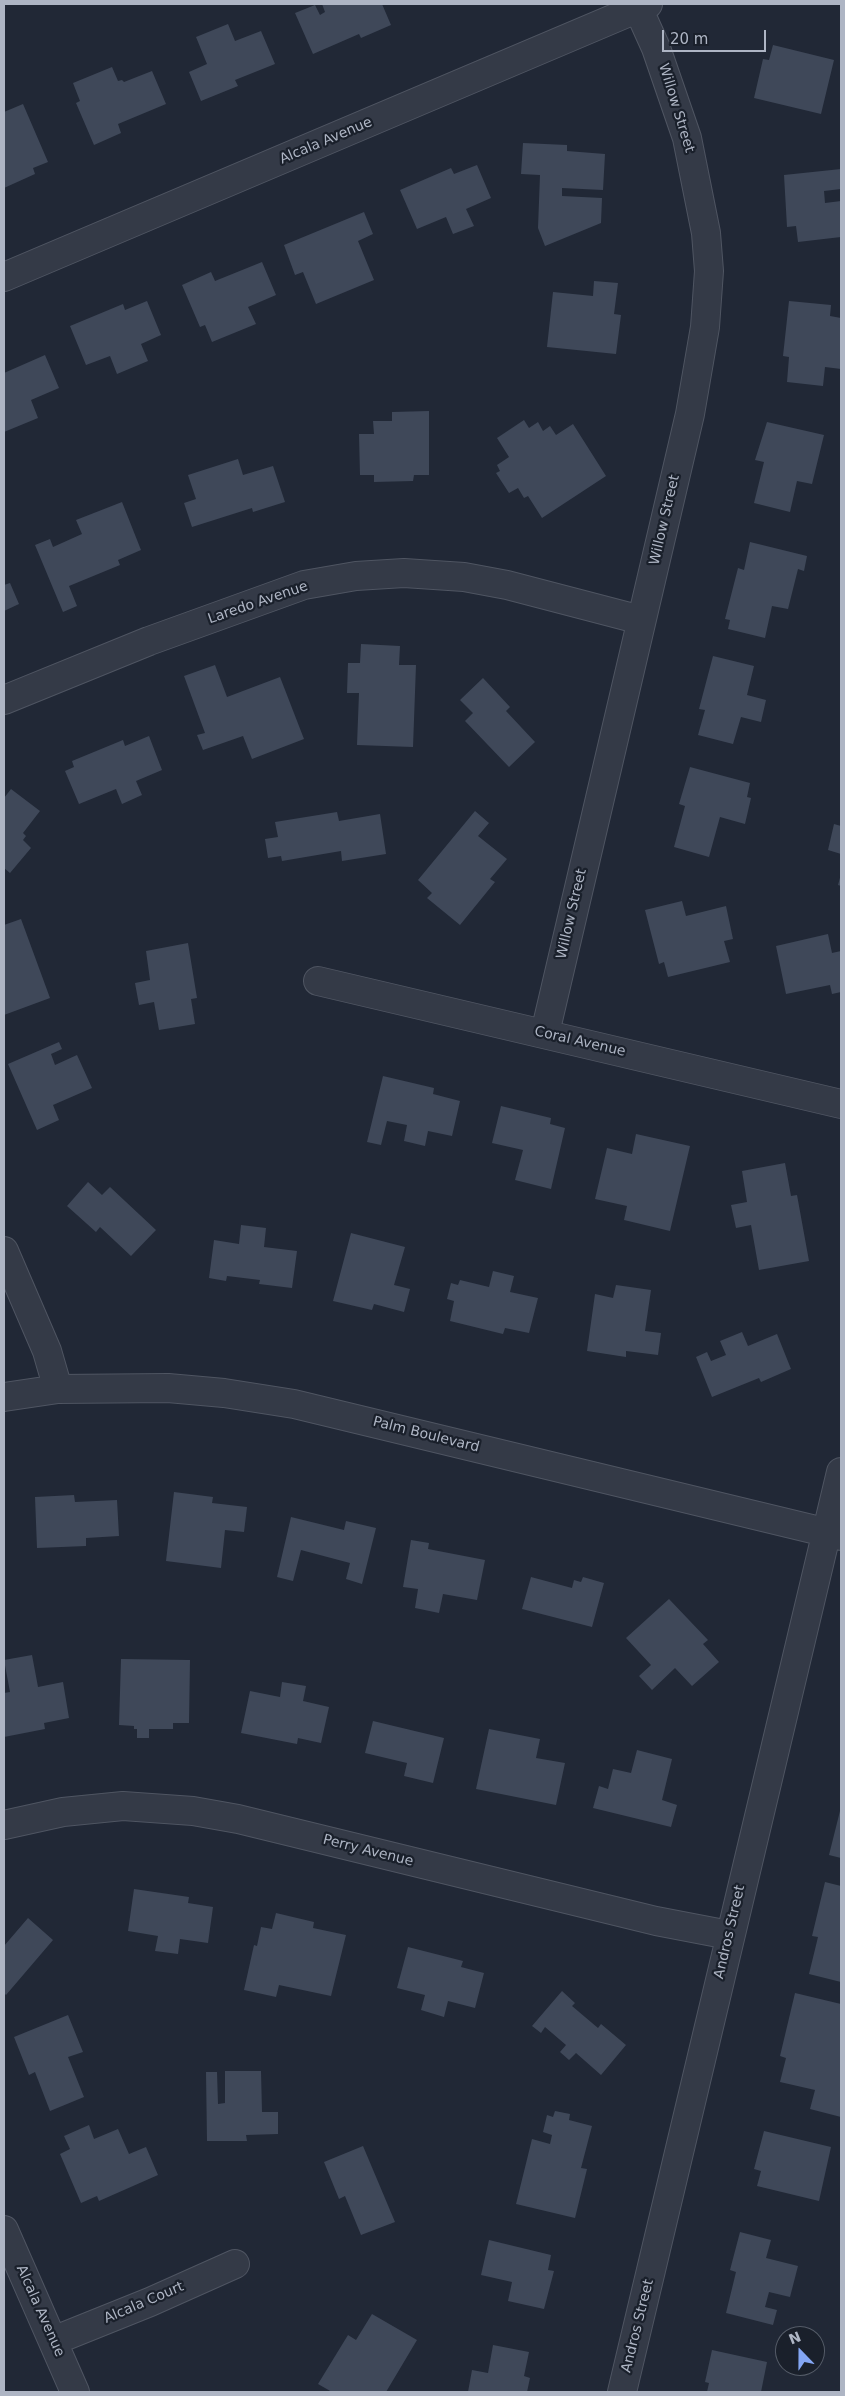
<!DOCTYPE html>
<style>
body{margin:0}
#map{position:relative;width:845px;height:2396px;overflow:hidden;background:#212836;font-family:"DejaVu Sans",sans-serif}
canvas{display:block}
.frame{position:absolute;inset:0;border:5px solid #aeb5c4;pointer-events:none}
.north{position:absolute;left:775px;top:2326px;width:50px;height:50px;box-sizing:border-box;background:#1a202b;border:1px solid #555c68;border-radius:50%;rotate:338deg;font-size:14px;font-weight:700;line-height:20px;text-align:center;color:#aeb5c4}
.north::after{content:'';display:block;margin:auto;width:18px;height:22px;background:#84a6f3;clip-path:polygon(50% 0,100% 100%,50% 72%,0 100%)}
.scale{position:absolute;left:662px;top:30px;width:104px;height:22px;box-sizing:border-box;border:2px solid #aeb5c4;border-top:0;padding-left:6px;font-size:15px;line-height:18px;white-space:nowrap;color:#aeb5c4;-webkit-text-stroke:4px #1a202b;paint-order:stroke}
</style>
<div id="map">
<canvas width="845" height="2396"></canvas>
<div class="frame"></div>
<div class="north">N</div>
<div class="scale">20 m</div>
</div>
<script>
const ctx = document.querySelector('canvas').getContext('2d');
ctx.lineJoin = 'round';
function paint(path, color) { ctx.fillStyle = color; ctx.fill(path, 'evenodd'); }
const toPath = rows => new Path2D(rows.map(r => 'M' + r).join(''));
function stroke(path, color, width, dash) { ctx.strokeStyle = color; ctx.lineWidth = width; ctx.lineCap = dash ? 'butt' : 'round'; ctx.setLineDash(dash || []); ctx.stroke(path); }
function label(font, color, halo, rows, align = 'center') {
  ctx.font = font + ' "DejaVu Sans",sans-serif'; ctx.lineWidth = 4.5; ctx.setLineDash([]); ctx.textBaseline = 'middle'; ctx.strokeStyle = halo; ctx.fillStyle = color; for (const [text, x, y, turn = 0] of rows) {
    ctx.save(); ctx.translate(x, y); ctx.rotate((+turn || 0) * Math.PI / 180); ctx.textAlign = isNaN(turn) ? turn : align; if (halo) ctx.strokeText(text, 0, 0); ctx.fillText(text, 0, 0); ctx.restore();
  }
}
const building = toPath([
 [322,4,382,4,391,25,361,38,359,34,313,54,295,13,315,5,320,15,325,12],
 [228,24,235,41,261,31,275,64,235,80,238,86,201,101,189,72,207,64,196,37],
 [773,45,834,60,821,114,754,98,763,59,769,60],
 [112,67,118,81,122,80,124,82,152,71,166,104,118,124,121,133,94,145,76,103,80,101,73,83],
 [23,104,48,162,33,168,35,174,4,188,4,112],
 [523,143,567,145,567,151,605,154,603,190,562,188,562,196,602,198,601,223,545,246,538,228,540,175,521,174],
 [477,165,491,198,466,209,474,226,453,234,446,217,417,229,400,190,451,168,454,174],
 [841,169,841,189,824,191,825,203,841,201,841,237,798,242,796,226,787,227,784,175],
 [364,212,373,234,358,241,374,280,316,304,303,272,295,275,284,245],
 [262,262,276,295,248,307,256,324,212,342,205,325,200,327,182,285,211,272,215,281],
 [594,281,618,283,614,314,621,315,616,354,547,347,553,292,593,296],
 [147,301,161,335,141,344,148,361,117,374,110,356,86,365,70,326,123,304,125,310],
 [789,301,831,305,830,316,841,318,841,369,825,367,823,386,787,382,789,357,783,356],
 [45,355,59,388,31,400,38,418,4,432,4,373],
 [429,411,429,475,414,475,413,481,374,482,374,475,360,475,359,434,374,434,373,421,392,421,392,412],
 [524,420,529,428,538,422,543,431,550,426,556,435,573,424,606,476,542,518,528,496,524,498,518,488,509,493,496,473,500,471,497,465,509,457,497,438],
 [767,422,824,435,812,484,797,481,790,512,754,503,764,462,755,460],
 [238,459,243,475,273,466,285,502,253,512,252,508,192,527,184,503,196,499,188,475],
 [122,502,141,550,118,560,120,565,69,586,77,606,63,612,35,545,50,539,53,547,82,534,76,520],
 [750,542,807,556,804,571,798,569,788,609,772,606,765,638,728,629,730,620,725,619,738,568,744,570],
 [10,583,19,604,4,611,4,585],
 [361,644,400,646,399,665,416,665,413,747,357,745,359,693,347,693,348,663,360,663],
 [713,656,754,666,747,695,766,700,761,722,741,717,733,744,698,735,705,710,699,709],
 [215,665,227,697,280,677,304,739,252,759,243,736,203,750,197,735,205,733,184,676],
 [483,678,510,707,506,711,535,742,509,767,465,721,473,713,460,700],
 [149,736,162,770,136,781,142,795,122,804,116,789,79,804,65,771,74,767,72,761,123,740,125,746],
 [690,767,750,783,747,797,751,798,745,824,720,817,709,857,674,847,685,806,679,804],
 [11,789,40,811,23,833,26,836,23,840,31,848,10,873,4,868,4,798],
 [475,811,489,823,478,836,507,859,490,879,495,882,460,925,427,898,432,893,418,880],
 [337,812,339,821,380,814,386,854,342,861,341,851,282,861,281,856,268,858,265,839,278,837,275,822],
 [834,824,841,826,841,854,828,850],
 [841,874,841,886,838,885],
 [682,901,686,916,726,906,733,939,724,941,730,962,668,977,664,962,659,964,645,910],
 [21,919,50,998,4,1015,4,925],
 [828,934,832,953,841,951,841,992,832,994,830,985,786,994,776,946],
 [188,943,197,998,191,999,195,1024,159,1030,154,1002,139,1005,135,983,150,980,146,951],
 [59,1042,62,1049,51,1054,55,1065,77,1055,92,1088,53,1105,59,1120,37,1130,8,1064],
 [383,1076,434,1088,433,1094,460,1101,452,1136,428,1131,425,1146,404,1141,407,1125,387,1121,381,1145,367,1142],
 [501,1106,551,1118,550,1124,565,1128,551,1189,515,1180,523,1150,492,1143],
 [636,1134,690,1146,670,1231,624,1220,627,1206,595,1199,607,1148,632,1154],
 [785,1163,791,1196,797,1195,809,1261,759,1270,751,1225,736,1228,731,1205,747,1202,742,1171],
 [88,1182,102,1195,110,1187,156,1230,131,1256,100,1227,96,1232,67,1206],
 [241,1225,266,1228,264,1247,297,1251,292,1288,259,1284,260,1280,227,1276,226,1281,209,1278,214,1240,239,1244],
 [351,1233,405,1247,394,1285,410,1289,404,1312,374,1304,372,1310,333,1301],
 [493,1271,514,1276,510,1292,538,1298,529,1333,505,1328,503,1334,450,1321,454,1301,447,1299,451,1283,458,1285,460,1280,489,1287],
 [616,1285,651,1290,645,1331,661,1333,658,1355,626,1351,626,1357,587,1351,595,1294,613,1298],
 [742,1332,748,1346,777,1334,791,1369,761,1382,759,1378,712,1397,696,1357,707,1352,711,1361,726,1355,720,1341],
 [174,1492,213,1497,212,1503,247,1507,244,1532,225,1530,221,1568,166,1561],
 [74,1495,75,1502,117,1500,119,1536,86,1538,86,1546,37,1548,35,1497],
 [291,1517,344,1530,346,1521,376,1528,362,1584,346,1579,350,1563,301,1550,293,1581,277,1577],
 [411,1540,429,1543,428,1549,485,1560,477,1600,443,1594,439,1613,415,1608,418,1589,403,1587],
 [531,1577,572,1588,574,1580,581,1582,583,1577,604,1583,592,1627,522,1609],
 [669,1599,708,1640,703,1644,719,1662,692,1686,675,1668,652,1690,639,1676,651,1665,626,1638],
 [32,1655,38,1687,63,1682,69,1718,44,1723,45,1729,4,1737,4,1693,10,1692,4,1660],
 [121,1659,190,1660,189,1723,173,1723,173,1729,149,1729,149,1738,137,1738,137,1729,134,1729,134,1726,119,1725],
 [282,1682,306,1686,303,1701,329,1707,321,1743,298,1738,297,1744,241,1733,250,1691,280,1697],
 [373,1721,444,1738,433,1783,404,1776,407,1763,365,1753],
 [489,1729,540,1739,536,1758,565,1763,556,1805,476,1789],
 [637,1750,672,1759,662,1800,677,1805,671,1827,593,1808,599,1786,608,1789,613,1769,631,1773],
 [841,1807,841,1858,829,1855],
 [825,1882,841,1886,841,1982,809,1974,818,1937,812,1936],
 [134,1889,189,1897,188,1903,213,1907,208,1943,180,1939,178,1954,155,1951,158,1936,128,1931],
 [276,1913,314,1922,313,1928,346,1935,331,1996,279,1985,276,1997,244,1990,254,1945,257,1946,261,1927,272,1929],
 [28,1918,53,1940,6,1995,4,1993,4,1946],
 [408,1947,463,1961,461,1967,484,1973,475,2008,448,2001,444,2017,421,2010,425,1995,397,1988],
 [562,1991,575,2003,572,2006,598,2028,601,2024,626,2045,601,2075,576,2053,569,2060,560,2052,566,2045,545,2027,541,2033,532,2026],
 [795,1993,841,2004,841,2117,810,2109,815,2090,780,2082,786,2058,780,2056],
 [68,2015,83,2052,68,2057,84,2097,50,2111,35,2072,29,2075,14,2037],
 [225,2071,261,2071,262,2112,278,2112,278,2134,246,2135,247,2141,207,2141,206,2072,217,2072,218,2104,225,2103],
 [555,2111,570,2114,569,2120,592,2126,581,2168,587,2169,575,2218,516,2204,532,2139,550,2144,552,2135,543,2132,547,2115,553,2117],
 [89,2125,94,2139,118,2129,129,2154,146,2147,158,2175,99,2201,97,2196,81,2203,60,2154,70,2149,64,2136],
 [764,2131,831,2147,819,2201,757,2186,761,2171,754,2169],
 [363,2146,395,2222,361,2235,345,2196,339,2199,324,2162],
 [740,2232,771,2240,766,2258,798,2266,790,2297,769,2292,765,2307,777,2310,773,2325,726,2313,736,2272,730,2270],
 [489,2240,551,2255,548,2270,554,2271,544,2309,508,2301,512,2282,481,2275],
 [372,2314,417,2340,386,2392,332,2392,318,2384,348,2335,356,2340],
 [493,2345,529,2352,524,2376,530,2378,527,2392,468,2392,472,2370,488,2373],
 [712,2350,767,2362,761,2392,707,2392,709,2383,705,2382]
]);
const street = toPath([
 [4,277,648,4],
 [4,700,149,641,304,585,356,576,404,573,464,577,507,585,641,620],
 [318,981,841,1104],
 [545,1033,690,414,705,327,709,271,706,233,687,138,656,48,638,8],
 [4,1251,47,1351,58,1389],
 [4,1397,58,1389,168,1388,224,1393,294,1404,841,1536],
 [4,1825,63,1812,123,1806,193,1811,238,1819,656,1921,729,1935],
 [4,2230,75,2392],
 [53,2341,150,2302,235,2264],
 [622,2392,841,1472]
]);
const streetNames = [
 ["Willow Street",676,108,73],
 ["Alcala Avenue",326,141,-23],
 ["Willow Street",665,520,-77],
 ["Laredo Avenue",258,603,-19],
 ["Willow Street",572,914,-77],
 ["Coral Avenue",580,1042,13],
 ["Palm Boulevard",426,1435,14],
 ["Perry Avenue",368,1851,14],
 ["Andros Street",730,1932,-77],
 ["Alcala Court",144,2303,-23],
 ["Alcala Avenue",40,2311,66],
 ["Andros Street",638,2326,-76]
];
paint(building, '#3f4859');
stroke(street, '#4f5562', 30);
stroke(street, '#343a47', 28);
label('14px', '#aeb5c4', '#1a202b', streetNames);
</script>
